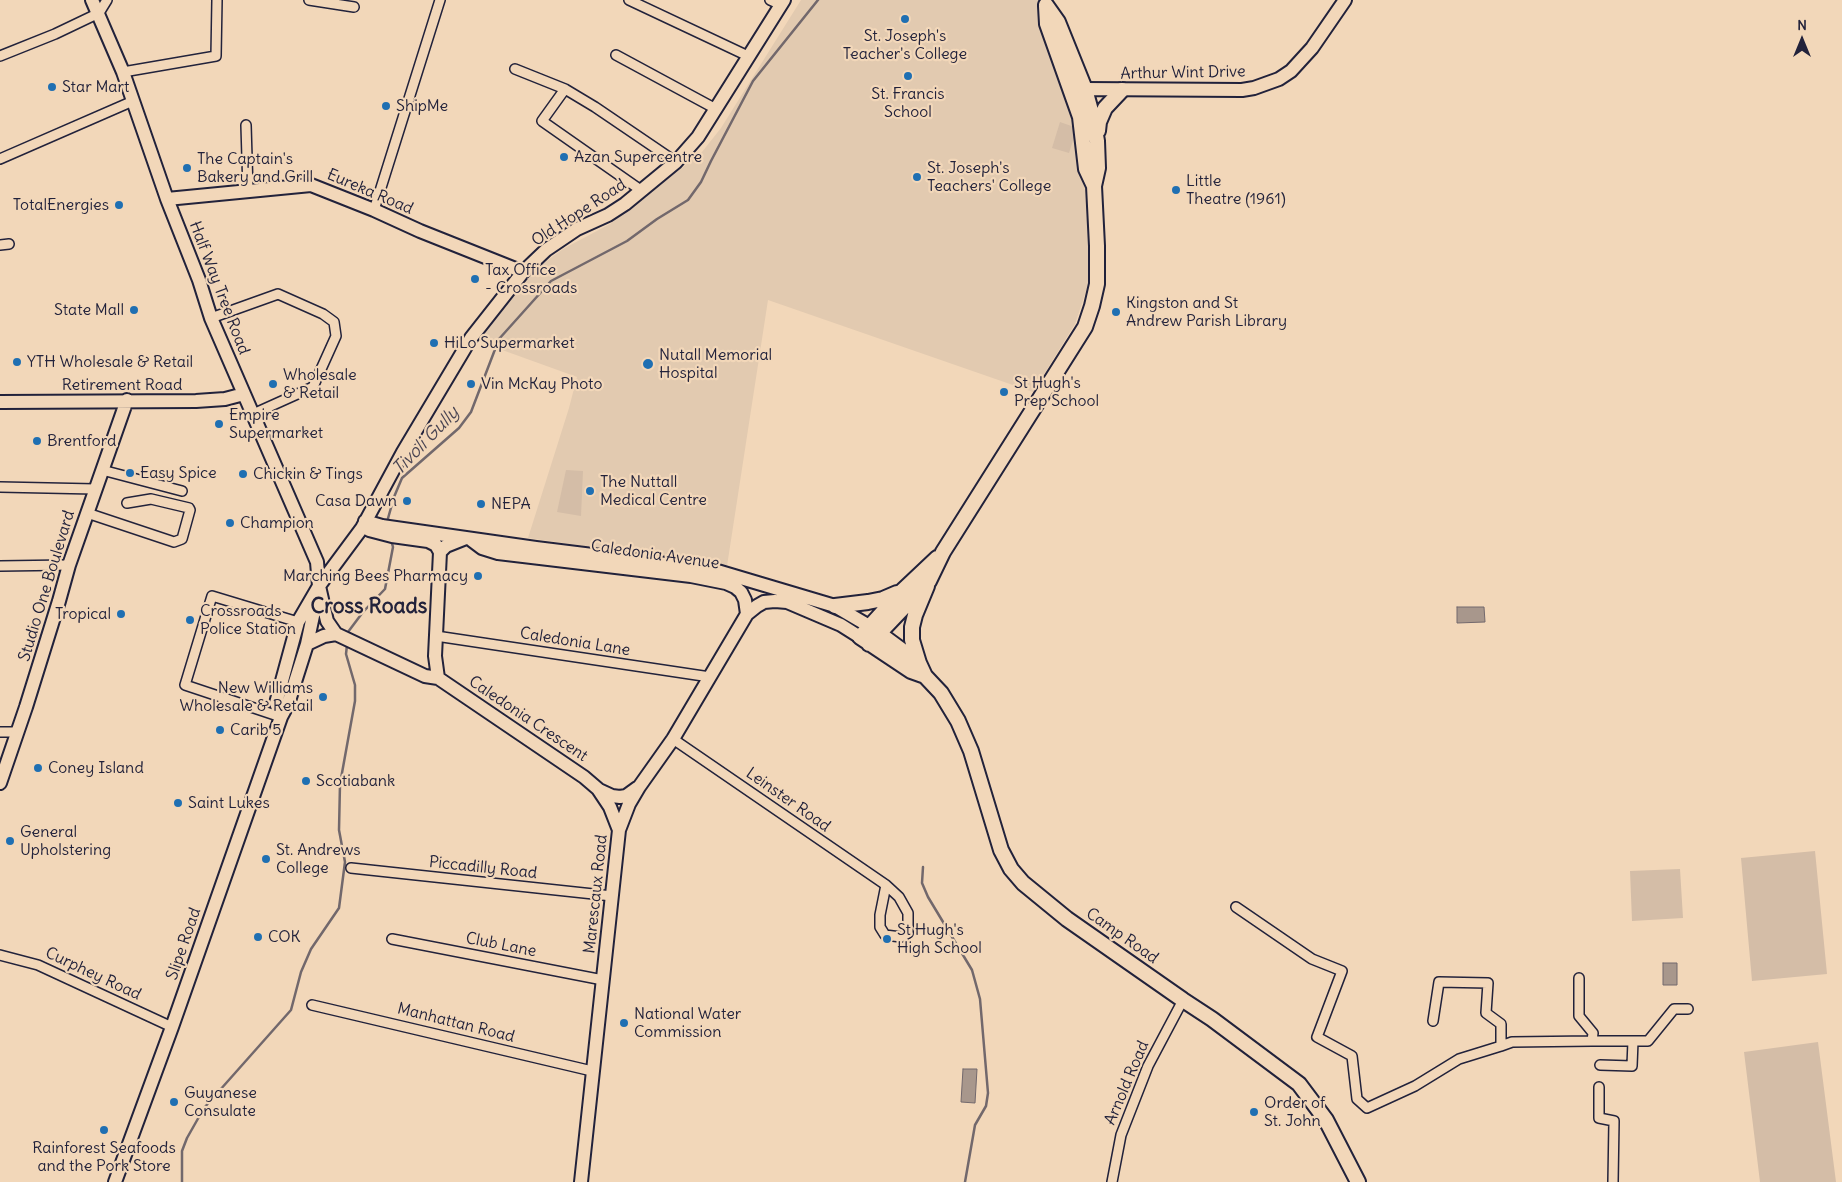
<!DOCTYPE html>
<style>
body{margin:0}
#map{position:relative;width:1842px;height:1182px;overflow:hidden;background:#f2d7b9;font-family:Delius,sans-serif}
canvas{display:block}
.north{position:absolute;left:1777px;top:15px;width:50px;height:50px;-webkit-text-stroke:4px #f2d7b9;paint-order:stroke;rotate:0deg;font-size:14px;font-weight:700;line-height:20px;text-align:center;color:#22223b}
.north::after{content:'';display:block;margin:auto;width:18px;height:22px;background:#22223b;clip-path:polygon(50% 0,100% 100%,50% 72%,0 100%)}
</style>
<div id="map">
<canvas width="1842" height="1182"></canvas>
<div class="north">N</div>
</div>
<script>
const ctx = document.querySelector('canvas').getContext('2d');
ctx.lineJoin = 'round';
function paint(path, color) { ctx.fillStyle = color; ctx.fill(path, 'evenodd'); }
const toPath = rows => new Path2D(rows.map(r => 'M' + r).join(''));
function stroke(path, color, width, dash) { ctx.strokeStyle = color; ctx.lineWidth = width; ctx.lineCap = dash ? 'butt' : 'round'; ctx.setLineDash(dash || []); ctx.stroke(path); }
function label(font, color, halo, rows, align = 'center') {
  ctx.font = font + ' Delius,sans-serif'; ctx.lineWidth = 4.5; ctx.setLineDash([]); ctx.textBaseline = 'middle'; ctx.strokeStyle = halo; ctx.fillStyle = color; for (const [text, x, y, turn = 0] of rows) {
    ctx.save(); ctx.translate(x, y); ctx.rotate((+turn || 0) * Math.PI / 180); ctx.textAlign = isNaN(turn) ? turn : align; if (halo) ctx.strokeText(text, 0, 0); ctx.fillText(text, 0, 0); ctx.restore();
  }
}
const built = toPath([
 [801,0,1039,0,1068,93,1081,132,1088,236,1088,285,1075,324,1033,392,768,300,727,566,528,538,569,408,577,377,480,342,503,302,530,273,563,249,610,224,702,152,721,128]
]);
const green = toPath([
 [1060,122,1077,128,1069,153,1052,148],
 [566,470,583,471,581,516,557,512],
 [1815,851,1827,974,1752,981,1741,858],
 [1680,869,1683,918,1632,921,1630,871],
 [1818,1042,1836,1182,1760,1182,1744,1052]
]);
const water = toPath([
 [1457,607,1484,607,1485,622,1457,623,1457,607],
 [1663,963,1677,963,1677,985,1663,985,1663,963],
 [963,1069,977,1069,975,1103,961,1102,963,1069]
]);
const stream = toPath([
 [387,522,394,497,402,478,459,428,471,412,499,339,551,281,627,241,657,219,688,200,701,182,711,161,753,81,818,0],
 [347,634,348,632,363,612,385,589,393,547,391,540],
 [923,867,922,883,928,897,972,970,980,999,988,1093,986,1106,975,1125,965,1182],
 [182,1182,182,1151,187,1138,204,1108,291,1010,301,972,311,949,339,908,345,862,339,830,340,784,355,701,355,685,346,654,347,645]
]);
const street = toPath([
 [309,0,354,7],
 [629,0,748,56],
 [770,0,781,5],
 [616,55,716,109],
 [0,56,55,34,99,13,107,0],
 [515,69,565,89,595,107,676,162],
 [123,72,216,56,217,0],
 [565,89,542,121,642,191],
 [246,125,248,191],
 [0,159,133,101],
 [374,210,440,0],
 [0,245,9,244],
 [211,318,278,294,323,314,334,322,336,336,313,387,253,414],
 [102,470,182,491],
 [0,487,95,489],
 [87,513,174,542,182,539,190,510,189,508,151,499,127,503],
 [0,566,69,565],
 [436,636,710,677],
 [281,717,185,685,212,596,298,622],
 [0,732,17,732],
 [673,739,886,885,899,897,908,913,908,933,901,937,885,935,880,927,880,915,886,885],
 [351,868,612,896],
 [1236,907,1312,959,1342,971,1317,1037,1352,1056,1357,1099,1367,1108,1415,1086,1459,1059,1501,1046,1501,1024,1486,1013,1488,983,1439,982,1433,1021],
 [392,939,603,980],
 [0,955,38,965,172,1027],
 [312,1005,592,1071],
 [1592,1041,1648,1041,1674,1009,1688,1009],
 [1501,1046,1512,1042,1592,1041,1593,1033,1579,1016,1579,978],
 [1600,1065,1632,1066,1633,1041],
 [1599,1087,1599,1118,1614,1121,1613,1182],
 [1112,1182,1121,1135,1148,1066,1183,1000]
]);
const secondary = toPath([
 [92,0,123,72,167,199,199,280,211,318,317,562,319,586,327,621,336,634,425,676,438,678],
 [1077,91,1085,89,1242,90,1254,88,1279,79,1291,71,1312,48,1345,0],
 [167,199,311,185,374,210,420,231,523,272],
 [0,402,196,401,225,399,244,394],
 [365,521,382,526,536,548,714,570,835,606,869,626],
 [369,530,392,536,428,541,436,545,440,552],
 [466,538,446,546,440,552,435,656,438,678,584,777,598,789,610,807,619,830],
 [470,539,482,548,498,553,691,576,726,583,735,587,741,592,745,600,747,614],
 [307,644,324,636,336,634],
 [281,717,276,703,298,622,319,586,362,528,403,452,471,338,523,272,546,250,577,229,608,215,625,204,676,162,698,137,784,0],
 [0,783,26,707,59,601,69,565,127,400],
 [599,790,612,796,620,797,626,796,637,788],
 [115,1182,172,1027,281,717,288,704,307,644,317,597],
 [581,1182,619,830,629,804,639,787,673,739,747,614,757,606,764,602,775,601,787,602,841,625,860,637]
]);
const primary = toPath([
 [1046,6,1047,24,1080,117,1086,169,1094,186],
 [1098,131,1099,122,1105,108,1122,90],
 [835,606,868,602,883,599,897,593],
 [869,626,919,663,925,676,941,693,958,721,971,751,1001,850,1011,869,1023,883,1067,919,1183,1000,1212,1019,1299,1084,1326,1120,1358,1182],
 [869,644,929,581,943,552,1085,327,1092,306,1097,284,1097,246,1094,186,1098,168,1097,141,1093,118,1085,89,1058,22,1046,5],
 [919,663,912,640,912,627,915,615,927,586],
 [925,676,911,671,860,637,902,591,937,558]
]);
const markers = [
 [905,19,5,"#1f6fb2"],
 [908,76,5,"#1f6fb2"],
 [52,87,5,"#1f6fb2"],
 [386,106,5,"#1f6fb2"],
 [564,157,5,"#1f6fb2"],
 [187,168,5,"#1f6fb2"],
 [917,177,5,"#1f6fb2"],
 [1176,190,5,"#1f6fb2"],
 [119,205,5,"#1f6fb2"],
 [475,279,5,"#1f6fb2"],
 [134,310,5,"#1f6fb2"],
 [1116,312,5,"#1f6fb2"],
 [434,343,5,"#1f6fb2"],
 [17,362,5,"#1f6fb2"],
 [648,364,6,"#1f6fb2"],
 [273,384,5,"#1f6fb2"],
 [471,384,5,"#1f6fb2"],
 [1004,392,5,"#1f6fb2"],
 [219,424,5,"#1f6fb2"],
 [37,441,5,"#1f6fb2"],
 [130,473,5,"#1f6fb2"],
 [243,474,5,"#1f6fb2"],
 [590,491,5,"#1f6fb2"],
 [407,501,5,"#1f6fb2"],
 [481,504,5,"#1f6fb2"],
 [230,523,5,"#1f6fb2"],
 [478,576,5,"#1f6fb2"],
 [121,614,5,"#1f6fb2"],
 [190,620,5,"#1f6fb2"],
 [323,697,5,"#1f6fb2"],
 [220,730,5,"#1f6fb2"],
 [38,768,5,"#1f6fb2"],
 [306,781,5,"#1f6fb2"],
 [178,803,5,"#1f6fb2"],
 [10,841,5,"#1f6fb2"],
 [266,859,5,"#1f6fb2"],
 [258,937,5,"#1f6fb2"],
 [887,939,5,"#1f6fb2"],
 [624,1023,5,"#1f6fb2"],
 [174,1102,5,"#1f6fb2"],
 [1254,1112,5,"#1f6fb2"],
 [104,1130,5,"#1f6fb2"]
];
const poiNames = [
 ["St. Joseph's",905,36,"center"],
 ["Teacher's College",905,54,"center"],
 ["Star Mart",62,87],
 ["St. Francis",908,94,"center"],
 ["School",908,112,"center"],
 ["ShipMe",396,106],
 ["Azan Supercentre",574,157],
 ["The Captain's",197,159],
 ["Bakery and Grill",197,177],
 ["St. Joseph's",927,168],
 ["Teachers' College",927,186],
 ["Little",1186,181],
 ["Theatre (1961)",1186,199],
 ["TotalEnergies",109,205,"right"],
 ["Tax Office",485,270],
 ["- Crossroads",485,288],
 ["Kingston and St",1126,303],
 ["Andrew Parish Library",1126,321],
 ["State Mall",124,310,"right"],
 ["HiLo Supermarket",444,343],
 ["Nutall Memorial",659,355],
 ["Hospital",659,373],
 ["YTH Wholesale & Retail",27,362],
 ["Wholesale",283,375],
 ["& Retail",283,393],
 ["St Hugh's",1014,383],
 ["Prep School",1014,401],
 ["Vin McKay Photo",481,384],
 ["Empire",229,415],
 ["Supermarket",229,433],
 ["Brentford",47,441],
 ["Easy Spice",140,473],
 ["Chickin & Tings",253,474],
 ["The Nuttall",600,482],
 ["Medical Centre",600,500],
 ["Casa Dawn",397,501,"right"],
 ["NEPA",491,504],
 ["Champion",240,523],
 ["Marching Bees Pharmacy",468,576,"right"],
 ["Crossroads",200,611],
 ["Police Station",200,629],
 ["Tropical",111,614,"right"],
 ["New Williams",313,688,"right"],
 ["Wholesale & Retail",313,706,"right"],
 ["Carib 5",230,730],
 ["Coney Island",48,768],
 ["Scotiabank",316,781],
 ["Saint Lukes",188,803],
 ["General",20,832],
 ["Upholstering",20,850],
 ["St. Andrews",276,850],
 ["College",276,868],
 ["St Hugh's",897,930],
 ["High School",897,948],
 ["COK",268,937],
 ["National Water",634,1014],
 ["Commission",634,1032],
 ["Guyanese",184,1093],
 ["Consulate",184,1111],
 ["Order of",1264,1103],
 ["St. John",1264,1121],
 ["Rainforest Seafoods",104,1148,"center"],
 ["and the Pork Store",104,1166,"center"]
];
const streetNames = [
 ["Arthur Wint Drive",1183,73,-1],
 ["Eureka Road",370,192,23],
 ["Old Hope Road",579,213,-33],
 ["Half Way Tree Road",219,288,69],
 ["Retirement Road",122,385],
 ["Caledonia Avenue",655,555,8],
 ["Studio One Boulevard",47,586,-73],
 ["Caledonia Lane",575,642,9],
 ["Caledonia Crescent",528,719,34],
 ["Leinster Road",788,800,35],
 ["Piccadilly Road",483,868,6],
 ["Marescaux Road",596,894,-84],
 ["Camp Road",1122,936,35],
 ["Slipe Road",184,944,-71],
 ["Club Lane",501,945,11],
 ["Curphey Road",93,974,25],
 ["Manhattan Road",456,1023,14],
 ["Arnold Road",1127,1083,-67]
];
const waterNames = [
 ["Tivoli Gully",426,441,-46]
];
const districtNames = [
 ["Cross Roads",369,607]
];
paint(built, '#e2cab0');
paint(green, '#d4bda7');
paint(water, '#a8978c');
stroke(water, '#72686c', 1);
stroke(stream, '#72686c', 2.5);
stroke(street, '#22223b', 12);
stroke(secondary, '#22223b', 16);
stroke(primary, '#22223b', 18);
stroke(street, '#f2d7b9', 9);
stroke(secondary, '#f2d7b9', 12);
stroke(primary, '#f2d7b9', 14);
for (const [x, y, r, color] of markers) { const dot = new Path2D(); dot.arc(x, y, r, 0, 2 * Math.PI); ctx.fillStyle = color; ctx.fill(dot); stroke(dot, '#f2d7b9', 2); }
label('16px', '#22223b', '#f2d7b9', poiNames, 'left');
label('16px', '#22223b', '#f2d7b9', streetNames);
label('italic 18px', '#4a4553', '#f2d7b9', waterNames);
label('bold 21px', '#22223b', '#f2d7b9', districtNames);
</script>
